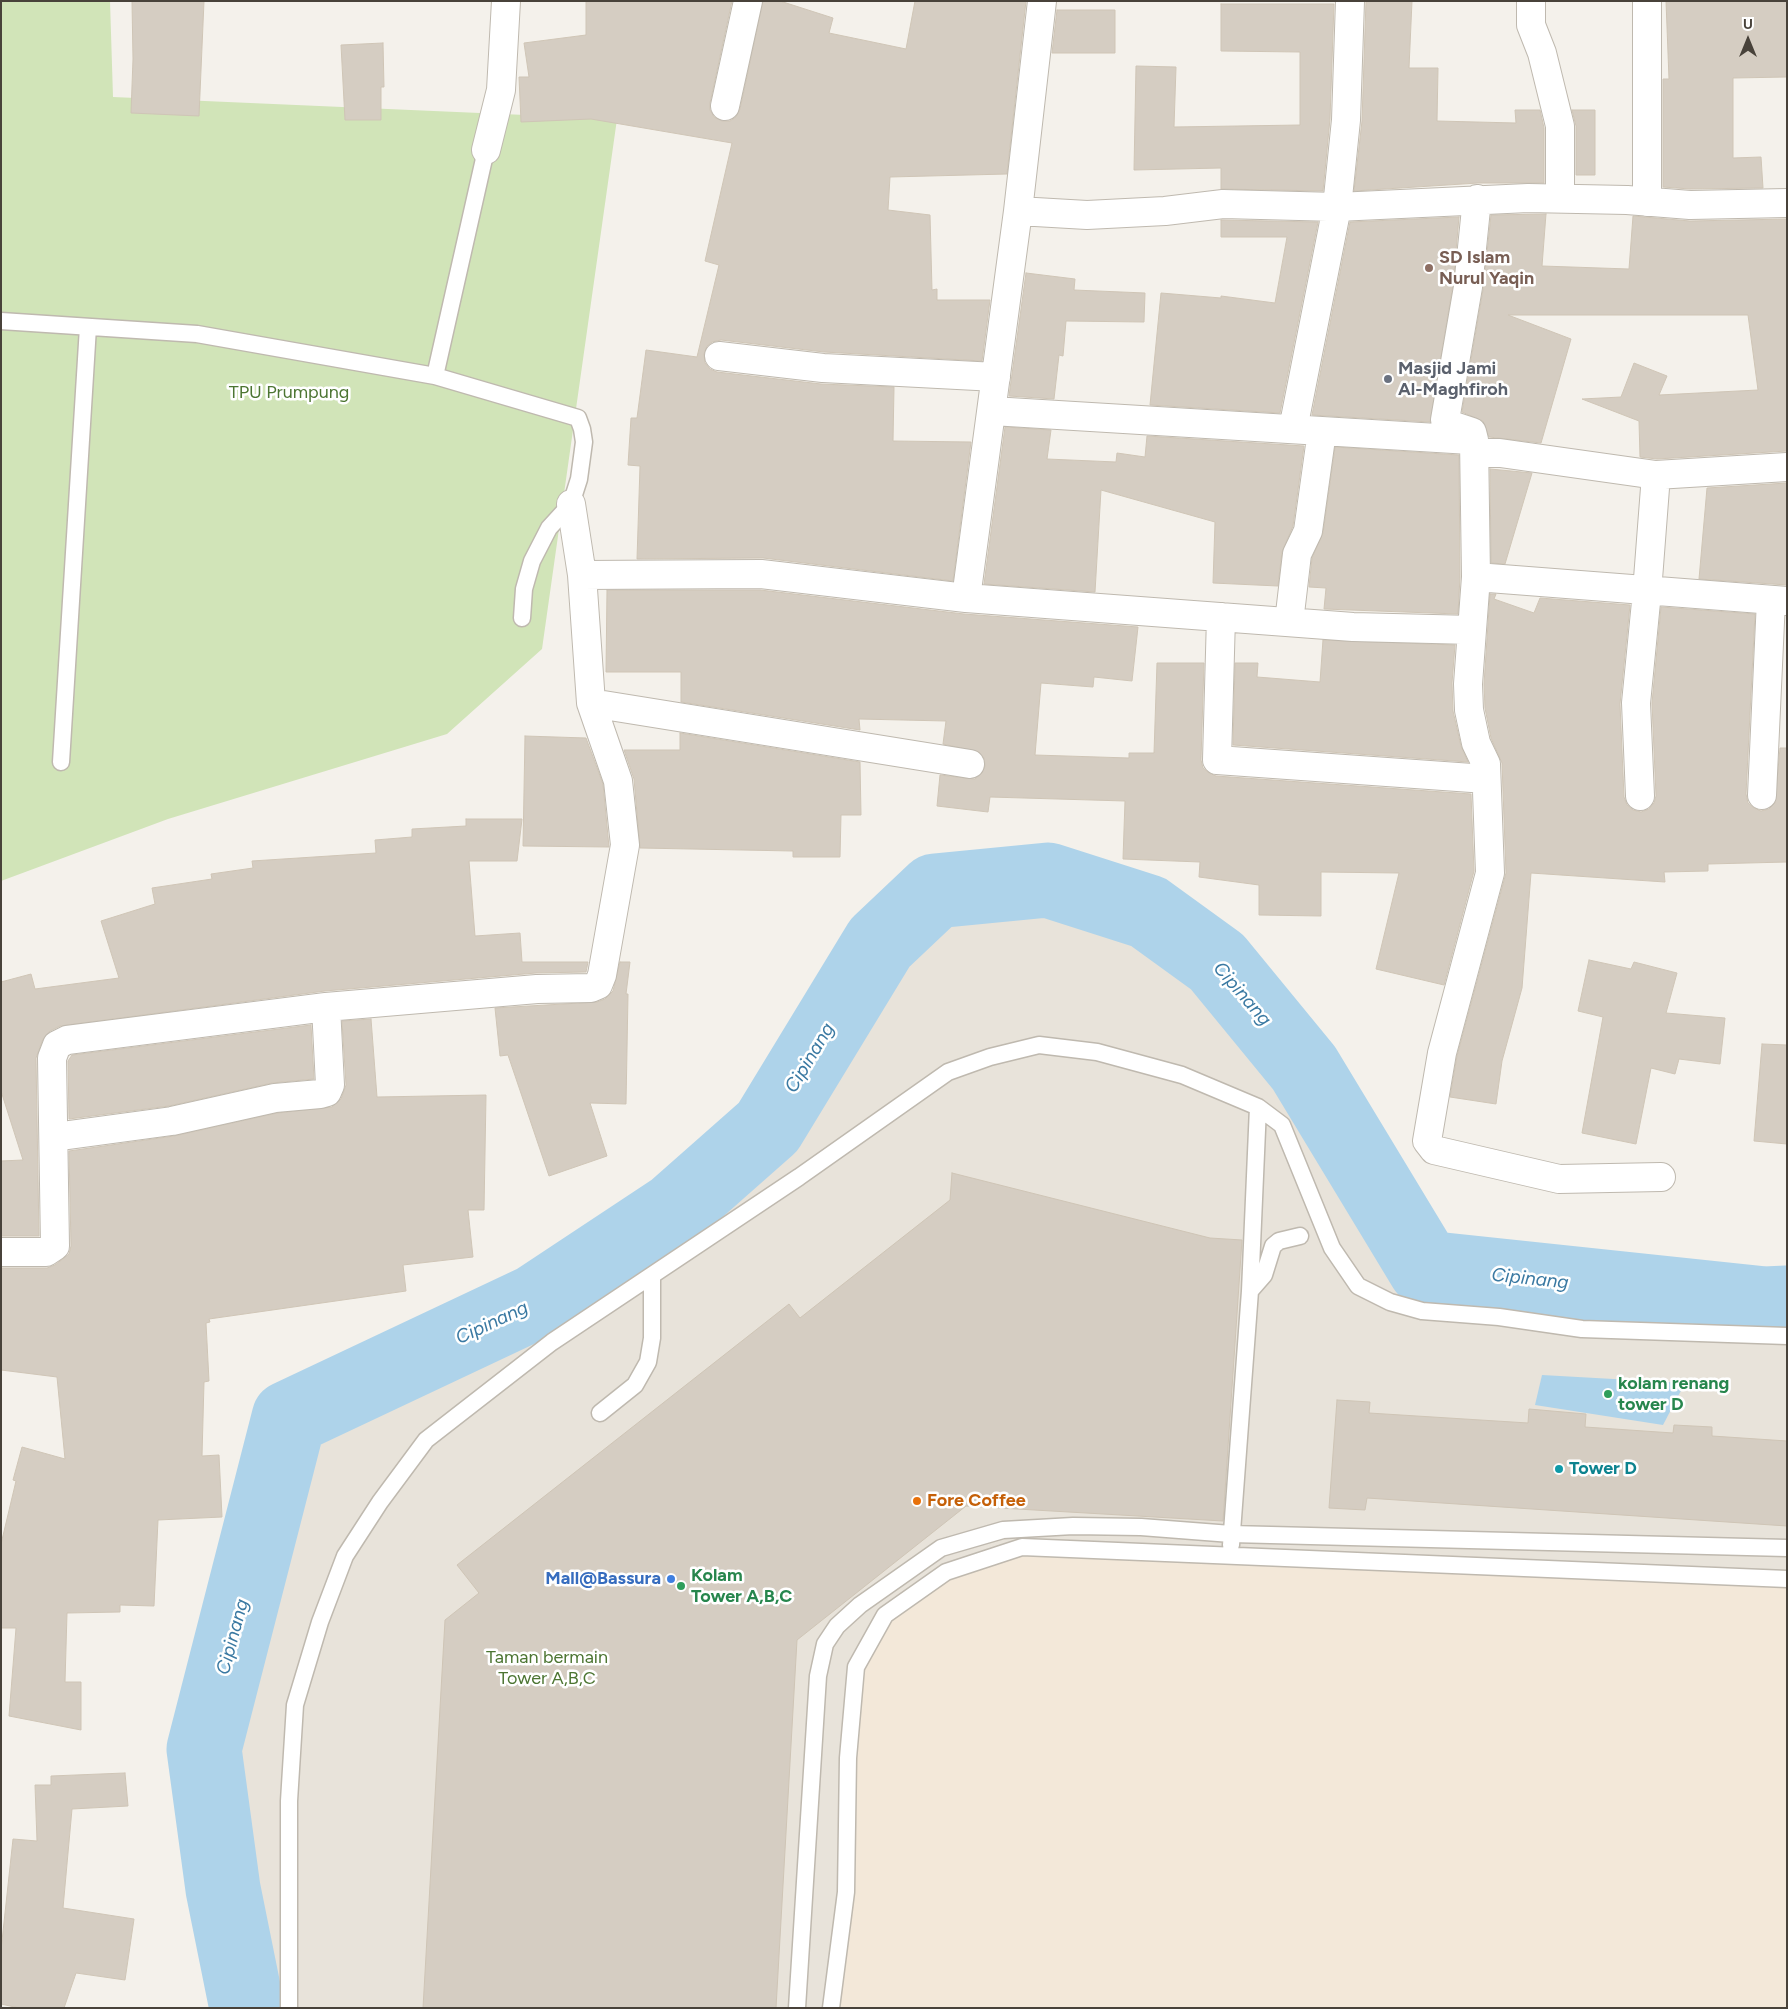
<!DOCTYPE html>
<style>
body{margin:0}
#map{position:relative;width:1788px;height:2009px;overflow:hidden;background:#f4f1eb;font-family:Figtree,sans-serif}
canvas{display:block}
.frame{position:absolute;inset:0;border:2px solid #48423a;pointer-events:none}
.north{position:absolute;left:1723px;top:15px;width:50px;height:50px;-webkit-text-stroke:4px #fff;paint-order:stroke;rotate:0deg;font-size:14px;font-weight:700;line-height:20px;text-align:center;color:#48423a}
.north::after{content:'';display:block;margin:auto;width:18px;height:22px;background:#48423a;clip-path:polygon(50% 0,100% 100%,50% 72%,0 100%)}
</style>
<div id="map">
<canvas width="1788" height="2009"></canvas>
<div class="frame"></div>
<div class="north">U</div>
</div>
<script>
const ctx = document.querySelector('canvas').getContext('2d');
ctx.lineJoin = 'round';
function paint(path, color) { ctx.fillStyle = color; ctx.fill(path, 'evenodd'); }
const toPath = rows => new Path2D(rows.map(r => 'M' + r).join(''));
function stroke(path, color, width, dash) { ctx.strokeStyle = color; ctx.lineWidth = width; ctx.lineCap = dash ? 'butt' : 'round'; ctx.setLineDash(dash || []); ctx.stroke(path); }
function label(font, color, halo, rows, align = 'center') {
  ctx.font = font + ' Figtree,sans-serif'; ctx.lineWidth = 5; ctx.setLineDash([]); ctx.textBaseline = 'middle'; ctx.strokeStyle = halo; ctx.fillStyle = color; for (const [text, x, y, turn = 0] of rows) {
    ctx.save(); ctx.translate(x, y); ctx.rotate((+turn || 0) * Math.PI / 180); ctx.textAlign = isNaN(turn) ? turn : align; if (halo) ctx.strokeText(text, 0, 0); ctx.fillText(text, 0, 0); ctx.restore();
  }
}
const residential = toPath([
 [1048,880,1148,912,1217,962,1304,1068,1425,1268,1669,1294,1787,1297,1787,1579,831,2008,247,2008,223,1889,204,1749,289,1418,535,1302,674,1210,768,1127,883,940,935,891]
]);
const commercial = toPath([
 [1022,1547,1787,1579,1787,2008,831,2008,856,1667,885,1615,946,1572]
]);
const green = toPath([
 [1,1,110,1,113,97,617,119,542,649,447,734,168,819,1,881]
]);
const water = toPath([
 [1542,1375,1685,1383,1663,1425,1535,1405]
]);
const river = toPath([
 [247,2008,223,1889,204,1749,289,1418,535,1302,674,1210,768,1127,880,943,935,891,1048,880,1148,912,1217,962,1304,1068,1425,1268,1765,1304,1787,1303]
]);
const building = toPath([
 [132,1,204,1,199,116,131,113,133,59,132,1],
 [586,1,732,1,710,103,710,110,714,117,722,121,730,121,736,117,740,109,763,1,780,1,833,18,829,33,906,49,915,1,1026,1,1007,174,890,177,888,210,930,215,932,290,937,289,937,300,990,300,982,361,824,352,721,340,712,342,707,346,704,354,705,363,710,369,717,372,821,384,894,387,893,441,971,442,953,581,763,558,637,559,640,466,628,465,631,418,637,418,646,350,697,357,719,265,705,261,732,143,591,119,521,122,519,77,529,77,524,43,586,35,586,1],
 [1366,1,1412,1,1409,68,1438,68,1437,121,1516,123,1515,110,1540,110,1544,128,1544,183,1478,183,1354,191,1362,121,1366,1],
 [1666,1,1787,1,1787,77,1733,78,1733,158,1761,157,1763,188,1690,189,1663,187,1663,79,1669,79,1666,1],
 [1221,4,1334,4,1330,119,1323,191,1221,189,1221,168,1134,170,1136,66,1176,67,1174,127,1300,125,1300,52,1221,51,1221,4],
 [1057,10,1115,10,1115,53,1052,53,1057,10],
 [383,43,384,87,381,87,381,120,345,120,341,45,383,43],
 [1572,110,1595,110,1595,175,1576,175,1576,126,1572,110],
 [1546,214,1542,266,1629,269,1633,216,1690,221,1787,219,1787,451,1657,459,1640,457,1639,421,1582,399,1621,397,1634,363,1667,376,1659,395,1758,390,1748,315,1508,315,1571,339,1541,443,1489,437,1483,421,1462,412,1483,290,1491,215,1546,214],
 [1459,217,1453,285,1430,422,1312,415,1350,222,1459,217],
 [1221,220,1318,222,1280,413,1150,405,1161,293,1221,298,1221,296,1275,303,1287,237,1221,237,1221,220],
 [1026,273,1075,279,1074,290,1145,293,1144,322,1066,321,1063,356,1059,355,1054,399,1009,396,1026,273],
 [1005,427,1051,430,1047,459,1116,462,1117,453,1145,457,1147,436,1304,446,1293,526,1282,552,1278,586,1213,583,1215,522,1101,490,1095,592,984,584,1005,427],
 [1335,447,1459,455,1460,577,1458,614,1324,609,1326,588,1309,587,1312,558,1323,533,1335,447],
 [1490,469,1532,473,1505,564,1491,563,1490,469],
 [1787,483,1787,585,1699,579,1707,488,1787,483],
 [607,590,760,590,964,614,1138,627,1132,681,1094,677,1093,687,1041,683,1035,755,1129,758,1129,753,1154,753,1157,663,1204,663,1201,760,1203,768,1209,773,1216,776,1471,794,1474,871,1444,985,1376,969,1399,873,1321,872,1321,916,1259,915,1259,885,1199,877,1200,862,1123,859,1125,801,990,797,988,812,937,806,940,775,975,779,982,773,985,766,984,758,979,752,943,744,946,721,859,719,860,730,681,702,681,672,606,672,607,590],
 [1490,594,1496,594,1494,599,1534,613,1540,598,1630,605,1620,704,1624,797,1627,805,1633,810,1641,812,1649,809,1654,803,1656,796,1652,703,1661,607,1755,614,1746,794,1748,803,1754,808,1761,811,1769,809,1775,803,1780,748,1787,748,1787,862,1708,864,1708,871,1664,872,1665,882,1531,873,1522,988,1502,1061,1496,1104,1450,1097,1457,1056,1506,873,1502,763,1491,738,1485,708,1484,684,1490,594],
 [1323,640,1455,645,1452,683,1453,711,1461,746,1468,762,1233,745,1235,663,1258,663,1257,677,1320,682,1323,640],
 [680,733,860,762,861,815,841,815,840,857,793,857,793,851,640,848,634,779,624,750,680,750,680,733],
 [525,736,586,738,603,784,609,847,523,846,525,736],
 [466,819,522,819,517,861,469,861,475,936,520,933,522,962,588,962,586,972,536,973,325,991,60,1026,50,1031,43,1039,36,1058,39,1236,1,1236,1,1161,23,1160,1,1091,1,982,31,974,35,989,119,978,101,921,155,904,152,888,212,879,211,874,253,868,252,861,376,853,375,840,412,837,412,829,466,826,466,819],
 [1589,960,1631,969,1634,962,1677,973,1666,1013,1725,1018,1720,1064,1679,1059,1675,1074,1651,1068,1636,1144,1582,1133,1603,1017,1578,1011,1589,960],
 [620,962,630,962,626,994,628,994,626,1104,590,1103,607,1156,549,1176,508,1055,500,1056,495,1008,597,1002,605,999,613,991,620,962],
 [371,1019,377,1097,486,1095,484,1210,468,1210,473,1257,403,1265,406,1291,209,1319,210,1322,206,1323,209,1381,204,1382,202,1456,219,1455,222,1517,158,1520,154,1606,120,1605,120,1612,67,1613,65,1682,81,1682,81,1730,9,1716,16,1628,1,1628,1,1544,16,1481,13,1480,22,1447,65,1459,57,1377,1,1370,1,1268,47,1268,55,1265,69,1254,71,1246,69,1151,174,1136,277,1113,332,1107,341,1099,346,1085,342,1021,371,1019],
 [311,1025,314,1079,272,1083,169,1106,69,1119,68,1061,72,1055,311,1025],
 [1762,1044,1787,1045,1787,1144,1754,1141,1762,1044],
 [952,1173,1210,1238,1242,1240,1223,1521,966,1506,797,1640,776,2008,423,2008,445,1620,479,1593,457,1565,789,1304,800,1318,950,1200,952,1173],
 [1337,1400,1370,1402,1369,1413,1528,1423,1529,1409,1586,1414,1585,1427,1673,1433,1674,1425,1712,1427,1712,1436,1787,1441,1787,1526,1367,1498,1365,1510,1329,1508,1337,1400],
 [125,1773,128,1806,72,1809,63,1908,134,1919,125,1980,76,1973,64,2008,19,2008,1,2004,1,1950,13,1839,37,1841,35,1785,51,1785,51,1776,125,1773]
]);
const lane = toPath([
 [1,321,197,334,435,376,578,418,582,429,584,442,579,479,571,504,549,528,532,561,524,589,522,618],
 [435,376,486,150],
 [61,762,88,327],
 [1250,1291,1264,1275,1273,1246,1279,1241,1300,1236],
 [600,1413,635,1385,648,1362,652,1338,652,1276],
 [1231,1545,1250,1291,1258,1107],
 [289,2008,289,1801,295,1705,320,1622,345,1556,380,1502,426,1440,552,1342,799,1177,948,1072,990,1057,1039,1045,1097,1052,1182,1075,1258,1107,1282,1125,1332,1248,1358,1286,1390,1302,1422,1311,1499,1317,1582,1329,1787,1336],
 [797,2008,818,1676,825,1644,837,1626,860,1605,941,1548,1003,1530,1073,1526,1141,1527,1231,1534,1787,1548],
 [831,2008,846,1892,848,1758,856,1667,885,1615,946,1572,1022,1547,1787,1579]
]);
const street = toPath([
 [1531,1,1531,25,1542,53,1560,126,1560,198],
 [1647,1,1647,202],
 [725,106,748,1],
 [486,150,501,90,506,1],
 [1018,211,1087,215,1165,211,1223,204,1337,207,1528,198,1627,200,1690,205,1787,203],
 [719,356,823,368,996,377],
 [992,411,1470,440],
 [1293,429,1337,207,1346,120,1350,1],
 [1475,453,1500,453,1656,475,1787,467],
 [582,575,761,574,966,598,1353,627,1472,630,1476,577,1474,440,1472,432,1448,424,1445,420,1468,287,1477,199],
 [1476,577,1787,601],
 [966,598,1018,211,1042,1],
 [1221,617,1217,760,1486,779],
 [1289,622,1297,554,1308,531,1322,431],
 [1472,630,1468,684,1469,710,1476,743,1486,764,1490,873,1442,1053,1427,1141,1434,1150,1559,1179,1661,1177],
 [591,703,970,764],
 [1762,795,1771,600],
 [1640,796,1636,703,1647,592,1656,475],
 [54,1137,172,1121,275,1098,320,1094,327,1092,330,1085,326,1007],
 [1,1252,46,1252,55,1246,52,1058,57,1045,67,1040,326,1007,537,989,591,988,598,985,602,975,625,845,618,781,591,703,582,575,571,504]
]);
const markers = [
 [1429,268,5,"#8d6e63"],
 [1388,379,5,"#6b7280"],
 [1608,1394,5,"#2e9e5b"],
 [1559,1469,5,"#0f9aa8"],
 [917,1501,5,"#e8710a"],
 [671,1579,5,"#3f7fe0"],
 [681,1586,5,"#2e9e5b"]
];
const educationNames = [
 ["SD Islam",1439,258],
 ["Nurul Yaqin",1439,279]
];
const worshipNames = [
 ["Masjid Jami",1398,369],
 ["Al-Maghfiroh",1398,390]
];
const parkNames = [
 ["TPU Prumpung",289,393],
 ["Taman bermain",547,1658],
 ["Tower A,B,C",547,1679]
];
const leisureNames = [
 ["kolam renang",1618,1384],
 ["tower D",1618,1405],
 ["Kolam",691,1576],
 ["Tower A,B,C",691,1597]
];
const cultureNames = [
 ["Tower D",1569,1469]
];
const foodNames = [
 ["Fore Coffee",927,1501]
];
const shopNames = [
 ["Mall@Bassura",661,1579]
];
const waterNames = [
 ["Cipinang",1242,994,49],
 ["Cipinang",810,1058,-59],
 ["Cipinang",1530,1279,6],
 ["Cipinang",492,1323,-25],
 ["Cipinang",233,1637,-75]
];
paint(residential, '#e8e3da');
paint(commercial, '#f3e8d9');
paint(green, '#d1e4b8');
paint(water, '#aed3ea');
stroke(river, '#aed3ea', 75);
paint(building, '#d5cdc2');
stroke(building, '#cfc5b6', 1);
stroke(lane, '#bfb9af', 19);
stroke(street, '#bfb9af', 30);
stroke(lane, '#fff', 16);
stroke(street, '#fff', 28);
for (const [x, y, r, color] of markers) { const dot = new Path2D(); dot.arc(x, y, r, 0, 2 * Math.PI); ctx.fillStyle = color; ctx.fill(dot); stroke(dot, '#fff', 2); }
label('bold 18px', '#785e54', '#fff', educationNames, 'left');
label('bold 18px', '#5b616d', '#fff', worshipNames, 'left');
label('18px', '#4c7532', '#fff', parkNames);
label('bold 18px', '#27864d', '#fff', leisureNames, 'left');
label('bold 18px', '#0d838f', '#fff', cultureNames, 'left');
label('bold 18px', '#c56008', '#fff', foodNames, 'left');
label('bold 18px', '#366cbe', '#fff', shopNames, 'right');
label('italic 19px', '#3a79a2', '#fff', waterNames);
</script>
